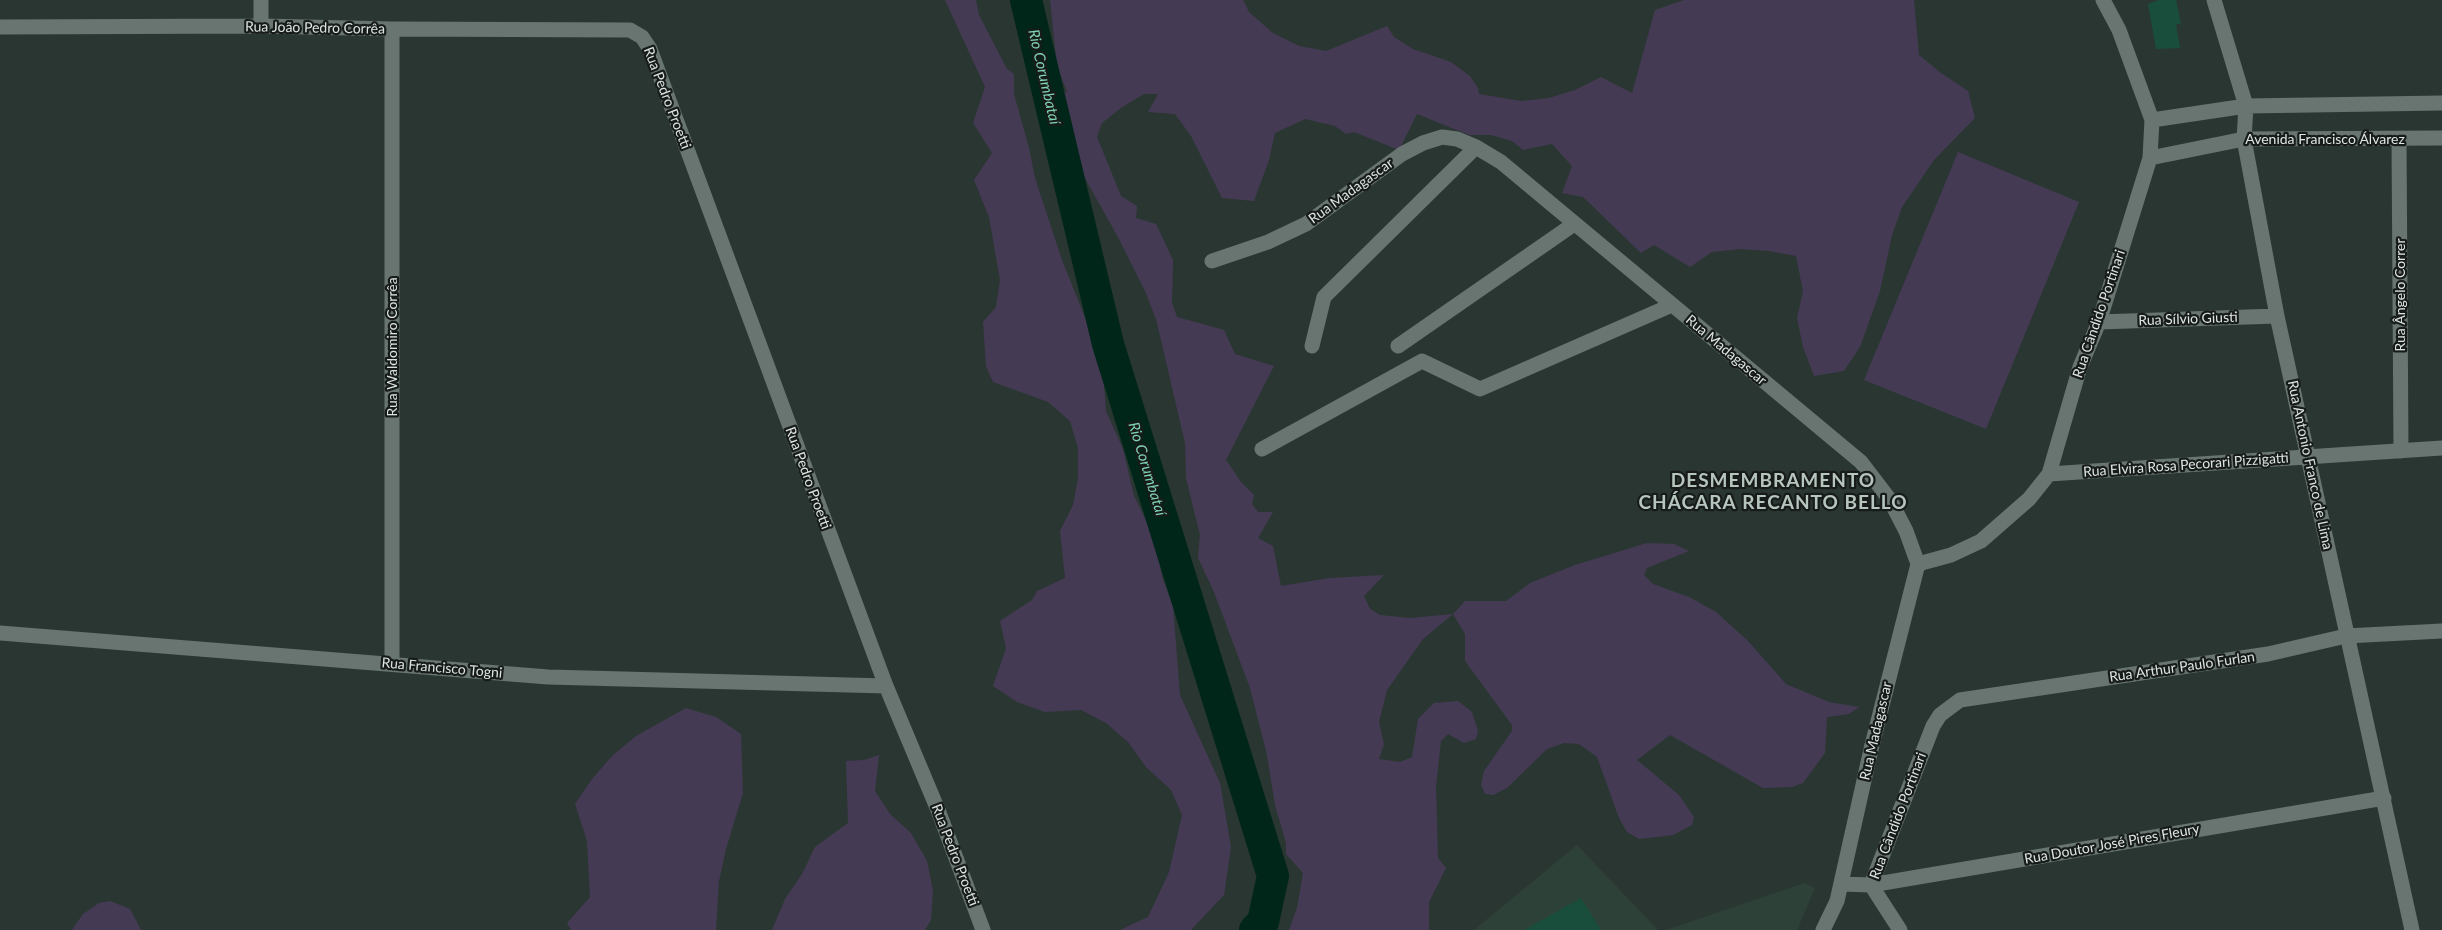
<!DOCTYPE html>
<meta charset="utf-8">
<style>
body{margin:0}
canvas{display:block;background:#2a3631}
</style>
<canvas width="2442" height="930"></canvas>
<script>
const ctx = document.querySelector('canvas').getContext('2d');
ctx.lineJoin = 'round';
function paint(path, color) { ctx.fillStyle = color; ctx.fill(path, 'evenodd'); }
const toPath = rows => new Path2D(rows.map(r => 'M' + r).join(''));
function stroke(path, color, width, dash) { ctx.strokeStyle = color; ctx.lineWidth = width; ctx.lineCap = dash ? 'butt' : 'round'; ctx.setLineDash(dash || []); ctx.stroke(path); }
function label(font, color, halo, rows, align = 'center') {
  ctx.font = font + ' Lato,sans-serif'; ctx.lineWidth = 4.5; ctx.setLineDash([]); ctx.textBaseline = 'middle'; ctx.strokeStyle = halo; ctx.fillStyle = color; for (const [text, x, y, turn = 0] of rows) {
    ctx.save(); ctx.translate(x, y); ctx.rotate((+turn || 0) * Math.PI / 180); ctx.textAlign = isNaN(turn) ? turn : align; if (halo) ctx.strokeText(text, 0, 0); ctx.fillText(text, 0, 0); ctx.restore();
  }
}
const built = toPath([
 [1577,845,1658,930,1474,930],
 [1805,883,1815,888,1797,930,1666,930]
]);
const green = toPath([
 [945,0,976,0,979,15,1007,69,1014,74,1014,94,1029,148,1035,178,1062,260,1086,320,1104,384,1106,411,1123,449,1134,496,1155,539,1162,577,1173,606,1180,695,1220,783,1231,847,1224,895,1191,930,1091,930,1120,930,1148,917,1169,872,1182,815,1171,790,1146,767,1128,742,1106,723,1081,710,1045,712,1017,702,993,686,1006,648,1000,621,1032,600,1037,591,1065,578,1060,531,1073,505,1078,479,1078,448,1070,421,1048,402,993,382,986,366,983,322,996,307,1000,280,989,217,974,180,992,153,973,123,985,87],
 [1050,0,1243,0,1249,12,1273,33,1299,46,1326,51,1387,26,1394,37,1413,49,1451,62,1470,76,1478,88,1479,94,1521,101,1549,98,1575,90,1601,77,1632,93,1655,10,1684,0,1914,0,1919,55,1941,73,1968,91,1975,118,1934,160,1902,207,1892,235,1880,291,1860,347,1844,371,1814,376,1803,347,1797,318,1803,291,1796,256,1769,251,1740,249,1712,252,1690,267,1654,245,1641,253,1583,197,1562,193,1572,166,1552,144,1523,150,1512,141,1491,135,1469,135,1417,114,1399,150,1354,132,1346,134,1335,126,1305,119,1275,133,1269,160,1254,201,1222,198,1191,136,1175,114,1148,112,1158,94,1144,94,1121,108,1102,123,1097,137,1121,196,1137,206,1136,218,1156,224,1173,260,1172,303,1177,317,1224,330,1235,354,1274,366,1226,460,1241,482,1254,495,1252,504,1258,512,1273,512,1258,538,1273,546,1281,586,1329,578,1384,575,1364,596,1370,609,1380,615,1410,618,1453,614,1465,601,1506,601,1530,583,1575,565,1647,543,1674,544,1689,551,1647,568,1644,575,1653,584,1689,597,1716,612,1748,641,1786,684,1829,702,1859,707,1849,714,1827,717,1825,753,1803,783,1792,787,1763,788,1670,735,1637,760,1679,795,1694,817,1692,825,1673,835,1639,839,1627,832,1619,818,1597,757,1579,744,1564,743,1547,749,1507,788,1493,795,1485,794,1481,785,1484,771,1512,731,1512,725,1465,661,1465,634,1453,614,1423,639,1387,690,1379,722,1384,744,1379,759,1400,762,1412,757,1418,719,1434,703,1458,701,1472,712,1478,731,1476,739,1464,743,1448,734,1441,741,1436,787,1438,858,1446,868,1429,902,1429,930,1289,930,1297,908,1303,873,1286,854,1286,843,1275,805,1267,755,1250,688,1214,592,1198,558,1200,535,1186,478,1185,443,1156,319,1145,291,1119,239,1076,162,1070,132,1055,92,1067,92,1057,65],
 [1958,152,2079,202,1986,429,1864,380],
 [686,708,716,717,741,734,743,793,726,849,719,881,716,930,571,930,567,923,590,897,587,841,575,804,592,779,612,756,636,736],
 [879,755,875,791,890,814,911,833,927,861,933,891,931,920,925,930,772,930,785,899,802,874,815,847,848,823,846,761,864,760],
 [110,901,130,909,141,930,72,930,83,914,99,903]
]);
const river = toPath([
 [1026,0,1108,344,1273,876,1263,922,1255,930]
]);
const building = toPath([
 [2158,0,2176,0,2181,23,2176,25,2180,48,2156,49,2148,4],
 [1581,898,1601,930,1524,930]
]);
const minor = toPath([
 [2214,0,2246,106,2244,139,2277,316,2412,930],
 [261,26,261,0],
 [0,27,261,26,392,29,630,30,642,37,650,49,886,686,938,810,983,930],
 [2152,120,2246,106,2442,103],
 [2399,139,2401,451],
 [2150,158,2244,139,2442,138],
 [1212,261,1268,242,1306,224,1402,154,1423,143,1442,137,1457,139,1476,147,1501,162,1861,462,1890,500,1906,531,1918,564,1872,745,1837,901,1823,930],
 [2099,322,2277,316],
 [1312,346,1324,297,1476,147],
 [1398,346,1574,224],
 [1262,449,1422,361,1480,389,1672,305],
 [2049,474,2442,448],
 [1918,564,1951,555,1981,541,2029,499,2049,474,2080,367,2099,322,2150,158,2152,120,2119,30,2103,0],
 [0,633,548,677,886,686],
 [392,664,392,29],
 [1841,884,1871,885,2384,798],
 [1871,885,1933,726,1940,715,1960,700,2268,654,2346,636,2442,631],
 [1871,885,1900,930]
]);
const streetNames = [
 ["Rua João Pedro Corrêa",315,28,1],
 ["Rua Pedro Proetti",667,98,69],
 ["Avenida Francisco Álvarez",2325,139],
 ["Rua Madagascar",1351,191,-36],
 ["Rua Ângelo Correr",2400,295,-90],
 ["Rua Cândido Portinari",2099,314,-71],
 ["Rua Sílvio Giusti",2188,319,-2],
 ["Rua Waldomiro Corrêa",392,347,-90],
 ["Rua Madagascar",1726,350,40],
 ["Rua Elvira Rosa Pecorari Pizzigatti",2186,465,-4],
 ["Rua Antonio Franco de Lima",2310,465,78],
 ["Rua Pedro Proetti",808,478,70],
 ["Rua Arthur Paulo Furlan",2182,667,-8],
 ["Rua Francisco Togni",442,668,5],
 ["Rua Madagascar",1876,731,-77],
 ["Rua Cândido Portinari",1898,816,-69],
 ["Rua Doutor José Pires Fleury",2112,844,-10],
 ["Rua Pedro Proetti",955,855,69]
];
const waterNames = [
 ["Rio Corumbataí",1044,77,77],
 ["Rio Corumbataí",1147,469,73]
];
const districtNames = [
 ["DESMEMBRAMENTO",1773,481],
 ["CHÁCARA RECANTO BELLO",1773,503]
];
paint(built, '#2e4139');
paint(green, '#443a54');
stroke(river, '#00261a', 32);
paint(building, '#194e3d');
stroke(minor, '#687570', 15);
label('14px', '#dde5e2', '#171c1a', streetNames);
label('italic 15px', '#7fd3b4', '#171c1a', waterNames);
ctx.letterSpacing = '1px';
label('bold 19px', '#b6c5be', '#171c1a', districtNames);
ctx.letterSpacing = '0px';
</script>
